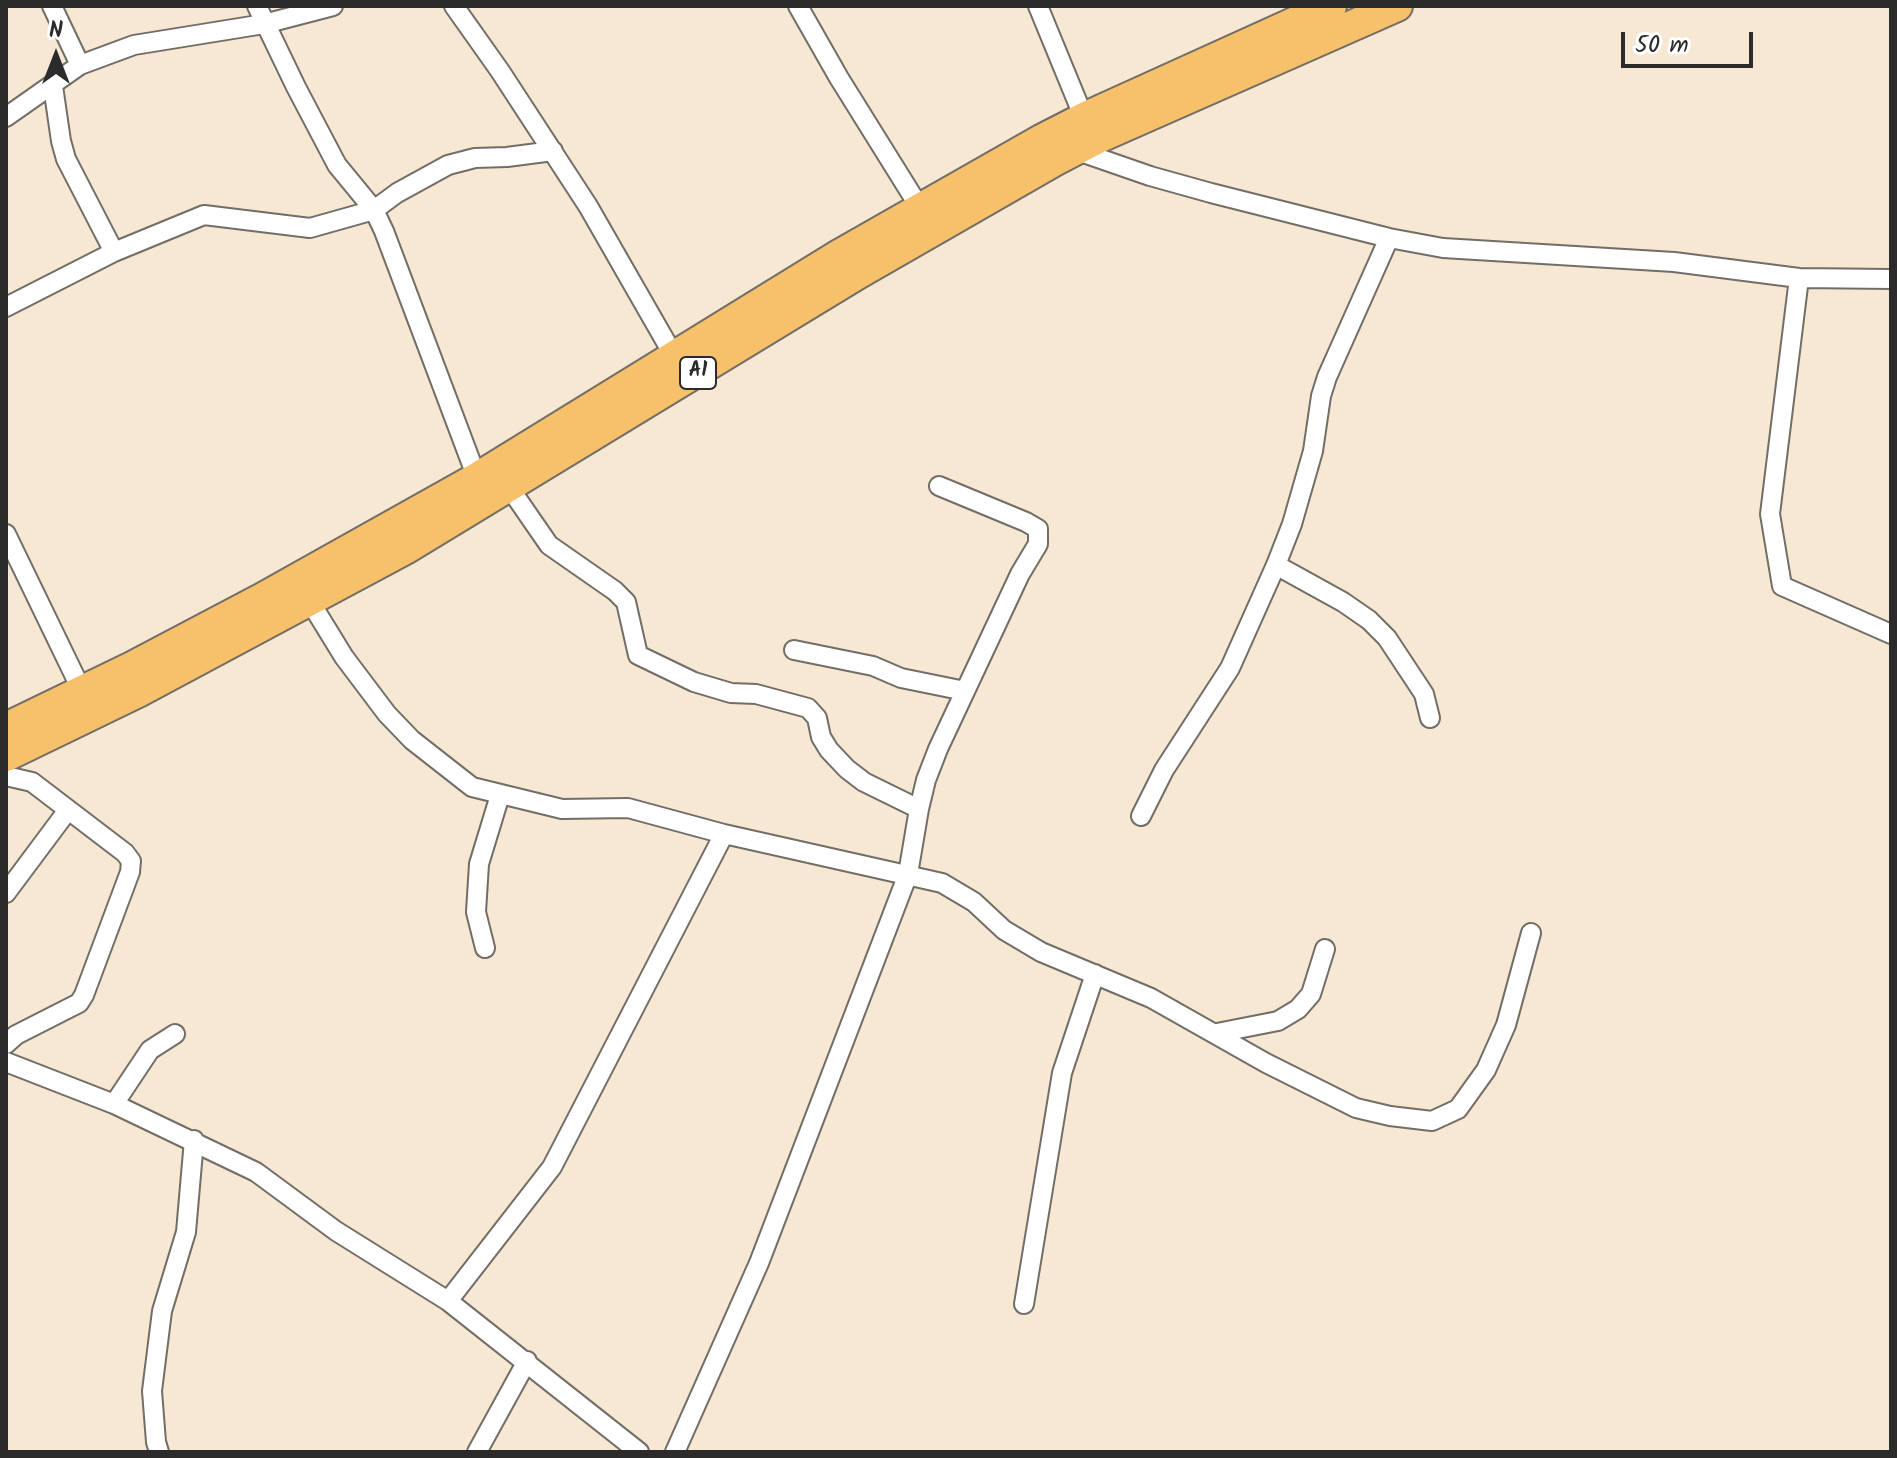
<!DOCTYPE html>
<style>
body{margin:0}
#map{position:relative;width:1897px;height:1458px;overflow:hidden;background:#f6e8d3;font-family:Kalam,sans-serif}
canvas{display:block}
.frame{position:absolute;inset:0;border:8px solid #2b2b2b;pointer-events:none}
.north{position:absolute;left:16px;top:16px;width:80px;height:80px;-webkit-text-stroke:6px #fff;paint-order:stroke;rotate:0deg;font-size:22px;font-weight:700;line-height:32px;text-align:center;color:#2b2b2b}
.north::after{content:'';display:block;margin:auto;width:28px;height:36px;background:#2b2b2b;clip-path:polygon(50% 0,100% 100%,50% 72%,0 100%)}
.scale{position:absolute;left:1621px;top:32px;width:132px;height:36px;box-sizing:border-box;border:4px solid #2b2b2b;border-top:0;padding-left:10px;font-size:24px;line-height:28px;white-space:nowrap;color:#2b2b2b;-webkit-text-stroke:6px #fff;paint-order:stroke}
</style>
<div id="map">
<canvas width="1897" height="1458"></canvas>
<div class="frame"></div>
<div class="north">N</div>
<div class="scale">50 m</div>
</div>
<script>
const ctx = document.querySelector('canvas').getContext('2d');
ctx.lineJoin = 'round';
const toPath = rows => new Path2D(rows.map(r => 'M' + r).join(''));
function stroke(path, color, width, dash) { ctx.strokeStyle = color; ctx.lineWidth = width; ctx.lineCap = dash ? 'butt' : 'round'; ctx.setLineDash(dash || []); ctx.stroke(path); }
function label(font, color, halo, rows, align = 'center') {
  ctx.font = font + ' Kalam,sans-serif'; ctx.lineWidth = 8; ctx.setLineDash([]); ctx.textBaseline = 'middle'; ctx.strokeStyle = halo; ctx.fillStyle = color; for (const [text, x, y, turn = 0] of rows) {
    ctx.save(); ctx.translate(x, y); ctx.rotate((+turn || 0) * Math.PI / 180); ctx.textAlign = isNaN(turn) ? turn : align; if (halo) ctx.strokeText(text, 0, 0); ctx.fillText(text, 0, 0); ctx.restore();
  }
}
const minor = toPath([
 [52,6,80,65],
 [257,6,296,87,337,165,374,210,384,231,477,478],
 [454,6,500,71,588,206,678,363],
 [798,6,839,78,920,208],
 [1038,6,1084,118],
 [53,86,61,141,66,159,114,252],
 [6,117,80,65,134,45,264,24,333,6],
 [1075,150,1150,176,1211,193,1389,238,1443,248,1674,262,1799,278,1891,279],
 [1799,278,1770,514,1782,586,1891,634],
 [6,307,114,252,204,215,310,228,374,210,397,193,448,165,475,158,507,157,553,151],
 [509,487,549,545,615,591,626,602,638,655,694,682,731,693,756,694,808,708,817,718,821,737,829,750,847,769,864,782,919,809],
 [6,534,82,691],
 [1276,565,1343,602,1369,620,1387,638,1424,694,1430,718],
 [309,600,344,657,387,714,412,740,472,787,562,809,628,808,724,834,942,883,974,902,1004,930,1041,952,1151,998,1266,1063,1356,1108,1390,1116,1432,1121,1458,1109,1486,1070,1506,1025,1531,933],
 [794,650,873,666,901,678,965,691],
 [6,776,32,782,125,853,131,861,130,872,84,995,79,1003,16,1035,6,1044],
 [1141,816,1164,770,1230,668,1276,565,1292,524,1313,451,1321,396,1327,377,1389,238],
 [6,893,68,810],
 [485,948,476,912,479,864,500,795],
 [1217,1033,1278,1021,1298,1009,1311,994,1325,949],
 [6,1062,114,1104,256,1172,336,1231,448,1301,639,1452],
 [114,1104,150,1050,175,1034],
 [448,1301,552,1167,724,834],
 [1024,1304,1062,1073,1095,974],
 [159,1452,156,1442,152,1391,162,1311,186,1232,194,1140],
 [477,1452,527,1361],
 [675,1452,759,1263,908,874,919,809,926,780,938,749,1020,574,1038,544,1038,529,1026,522,939,486]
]);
const trunk = toPath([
 [6,728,132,667,261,599,477,478,839,255,1041,140,1084,118,1331,6],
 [6,756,138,692,407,548,859,273,1054,161,1100,137,1397,6]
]);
const shields = [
 [698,373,36]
];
const shieldNames = [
 ["A1",698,373]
];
stroke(minor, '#726d66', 22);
stroke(trunk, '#726d66', 34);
stroke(minor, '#fff', 18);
stroke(trunk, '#f7c06b', 30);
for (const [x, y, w] of shields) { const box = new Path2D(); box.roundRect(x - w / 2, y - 16, w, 32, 6); ctx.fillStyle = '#fff'; ctx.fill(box); stroke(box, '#2b2b2b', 2); }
label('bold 20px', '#2b2b2b', null, shieldNames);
</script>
